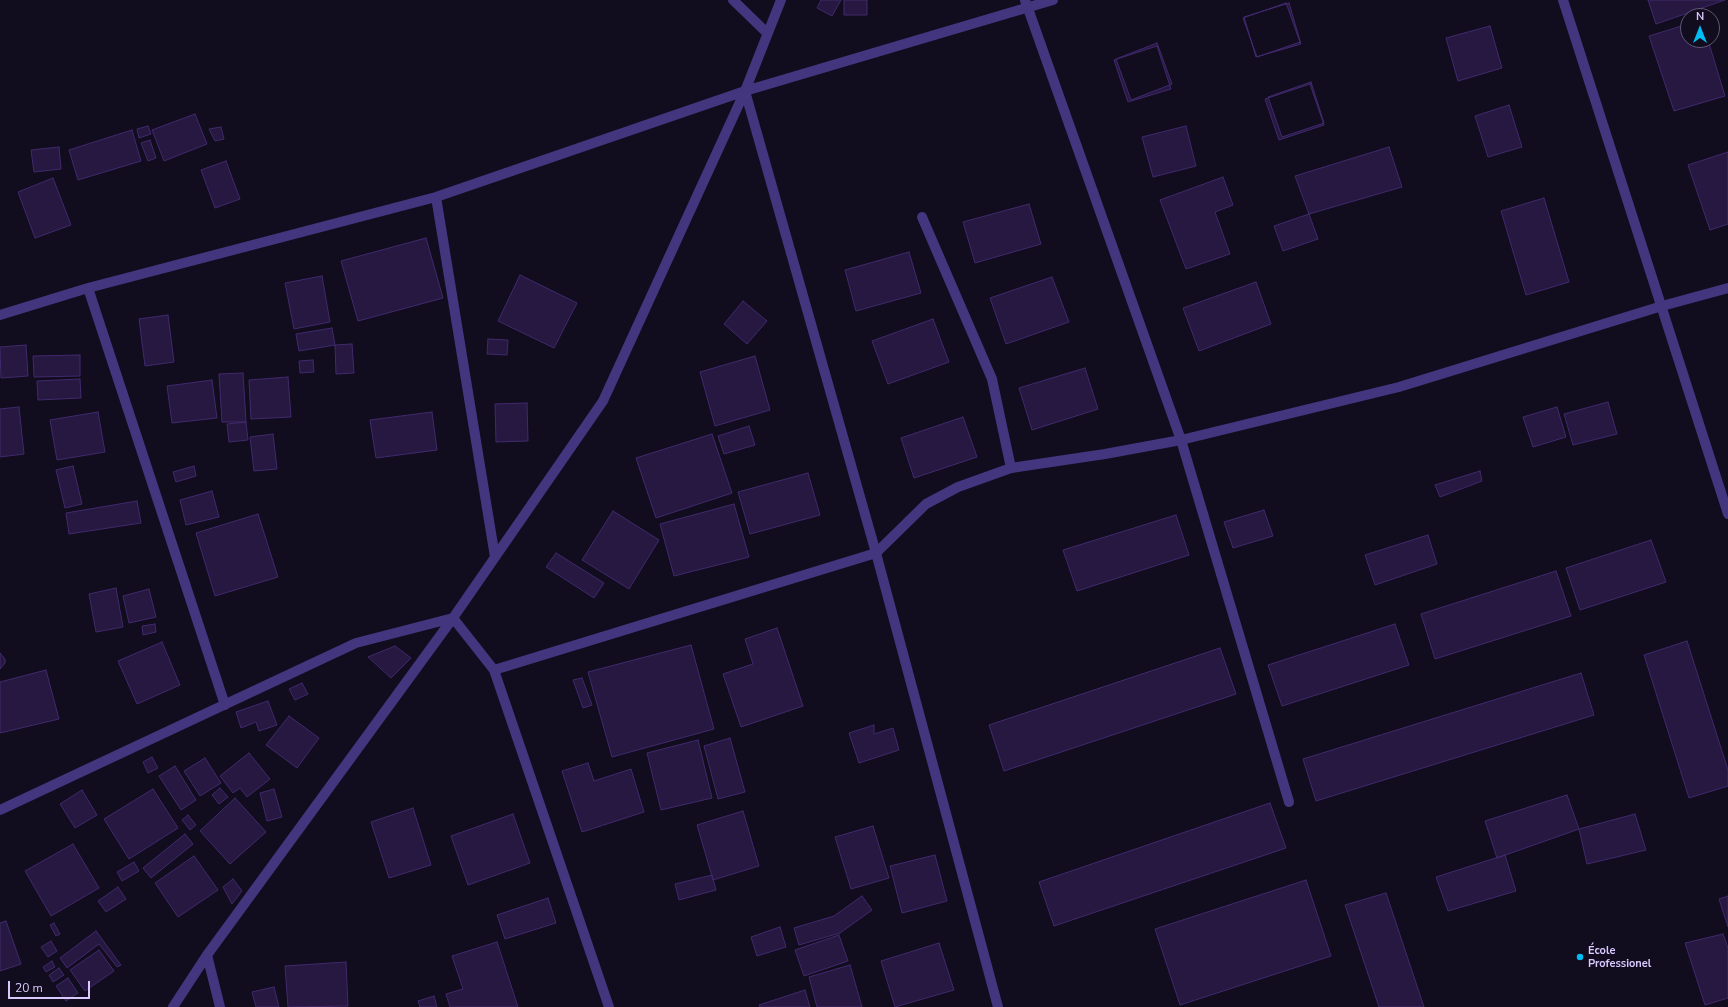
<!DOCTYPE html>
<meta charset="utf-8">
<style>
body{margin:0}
#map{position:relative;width:1728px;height:1007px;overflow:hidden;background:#120c1f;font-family:"Nunito Sans",sans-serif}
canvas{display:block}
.north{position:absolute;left:1680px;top:8px;width:40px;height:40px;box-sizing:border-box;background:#120c1f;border:1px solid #615879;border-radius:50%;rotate:0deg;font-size:11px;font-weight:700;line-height:16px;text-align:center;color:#d8caff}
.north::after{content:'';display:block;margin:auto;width:14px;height:18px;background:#00bcf5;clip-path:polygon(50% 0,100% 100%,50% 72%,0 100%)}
.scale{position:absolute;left:8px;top:981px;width:82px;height:18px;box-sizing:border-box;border:2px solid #d8caff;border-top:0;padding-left:5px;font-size:12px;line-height:14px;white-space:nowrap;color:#d8caff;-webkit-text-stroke:3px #120c1f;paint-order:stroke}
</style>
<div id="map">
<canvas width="1728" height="1007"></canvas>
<div class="north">N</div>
<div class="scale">20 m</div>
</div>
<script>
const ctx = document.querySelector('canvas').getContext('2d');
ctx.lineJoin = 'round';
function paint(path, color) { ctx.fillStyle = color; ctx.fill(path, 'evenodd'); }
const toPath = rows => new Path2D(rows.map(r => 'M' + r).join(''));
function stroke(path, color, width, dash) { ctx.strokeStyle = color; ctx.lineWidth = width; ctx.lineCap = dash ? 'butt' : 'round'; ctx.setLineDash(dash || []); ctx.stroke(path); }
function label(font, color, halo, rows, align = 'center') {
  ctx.font = font + ' "Nunito Sans",sans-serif'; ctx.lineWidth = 4; ctx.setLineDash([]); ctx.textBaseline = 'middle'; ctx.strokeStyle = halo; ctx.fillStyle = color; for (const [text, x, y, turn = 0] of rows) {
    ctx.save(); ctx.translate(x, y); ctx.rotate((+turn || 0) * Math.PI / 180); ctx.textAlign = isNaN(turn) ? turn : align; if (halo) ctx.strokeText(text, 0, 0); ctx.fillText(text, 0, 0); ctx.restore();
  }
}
const building = toPath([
 [821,0,841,0,832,16,817,8,821,0],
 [844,0,867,0,867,15,844,15,844,0],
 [1648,0,1725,0,1656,24,1648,0],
 [1286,3,1300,42,1257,57,1243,18,1286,3],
 [1289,3,1301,44,1256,57,1244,17,1289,3],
 [1688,24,1688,40,1708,40,1725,96,1674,111,1649,36,1688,24],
 [1490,26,1502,68,1458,81,1446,38,1490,26],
 [1157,43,1172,84,1131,100,1116,59,1157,43],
 [1157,46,1171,89,1128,102,1114,60,1157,46],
 [1311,82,1324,123,1282,137,1268,97,1311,82],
 [1310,84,1324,125,1279,140,1265,99,1310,84],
 [1509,105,1522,147,1488,157,1475,116,1509,105],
 [195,114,207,144,164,161,152,130,195,114],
 [148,126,151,134,139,138,137,129,148,126],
 [1186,126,1196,166,1153,177,1142,137,1186,126],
 [221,127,224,139,215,141,209,129,221,127],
 [132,130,141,161,78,180,69,150,132,130],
 [150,140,156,158,148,161,141,143,150,140],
 [59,147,61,169,34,172,31,150,59,147],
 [1389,147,1402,187,1309,214,1295,176,1389,147],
 [1728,152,1728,224,1710,230,1688,165,1728,152],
 [226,161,240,199,215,208,201,170,226,161],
 [1223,177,1233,205,1215,212,1230,254,1186,269,1160,200,1223,177],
 [53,178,71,225,35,238,18,192,53,178],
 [1544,198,1569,282,1526,295,1501,211,1544,198],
 [1029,204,1041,244,975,263,963,222,1029,204],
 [1309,214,1318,239,1283,251,1274,226,1309,214],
 [426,238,443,298,358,321,341,261,426,238],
 [909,252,921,293,856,311,845,270,909,252],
 [520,275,577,303,554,348,498,321,520,275],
 [322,276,330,322,294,329,285,283,322,276],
 [1052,277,1069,322,1006,344,990,298,1052,277],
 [1256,282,1271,324,1199,351,1183,308,1256,282],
 [743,301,767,321,747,344,724,324,743,301],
 [168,315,174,362,145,366,139,319,168,315],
 [933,319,949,362,888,384,872,341,933,319],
 [332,328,335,345,299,351,296,334,332,328],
 [488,339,508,340,507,355,487,354,488,339],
 [352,344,354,373,336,374,335,345,352,344],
 [26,345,28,376,1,378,0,347,26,345],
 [80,355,80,376,34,377,33,356,80,355],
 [755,356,770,410,715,426,700,372,755,356],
 [313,360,314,372,300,373,299,361,313,360],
 [1085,368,1098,409,1032,430,1019,388,1085,368],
 [243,373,246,422,222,422,219,374,243,373],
 [288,377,291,417,251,419,249,380,288,377],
 [80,379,81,398,38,400,37,381,80,379],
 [212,380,217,418,172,423,167,386,212,380],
 [1608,402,1617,434,1573,445,1564,414,1608,402],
 [527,403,528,441,496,442,495,404,527,403],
 [19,407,24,454,0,457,0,409,19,407],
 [1557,407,1566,437,1533,447,1523,417,1557,407],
 [98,412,105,452,57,460,50,420,98,412],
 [432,412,437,450,376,458,370,420,432,412],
 [963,417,977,457,914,478,901,438,963,417],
 [246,422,248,440,229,442,227,424,246,422],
 [749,426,755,445,724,454,718,436,749,426],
 [273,434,277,469,254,471,250,437,273,434],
 [712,434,732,493,656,518,636,458,712,434],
 [73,466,82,504,65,508,56,470,73,466],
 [194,466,196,476,176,482,173,472,194,466],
 [1480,471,1482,481,1440,497,1435,485,1480,471],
 [808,473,820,515,750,534,738,492,808,473],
 [212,491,219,517,186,525,180,500,212,491],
 [137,501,141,523,69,534,66,513,137,501],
 [734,504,749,557,674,576,660,524,734,504],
 [1264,510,1273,536,1233,548,1224,522,1264,510],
 [613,511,659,540,629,589,582,560,613,511],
 [258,514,278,577,215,596,196,533,258,514],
 [1176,515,1189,555,1077,591,1063,550,1176,515],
 [1428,535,1437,564,1375,585,1365,555,1428,535],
 [1651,540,1666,582,1580,610,1566,568,1651,540],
 [556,553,604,583,594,598,546,567,556,553],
 [1556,571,1571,616,1435,659,1421,614,1556,571],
 [116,588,123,627,96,632,89,594,116,588],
 [149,589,156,617,129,623,123,596,149,589],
 [155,624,156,632,143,635,142,626,155,624],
 [1395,624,1409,665,1282,706,1268,665,1395,624],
 [777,628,803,706,741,727,723,674,753,664,745,639,777,628],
 [1687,641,1728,770,1728,786,1689,798,1644,655,1687,641],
 [162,642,180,685,137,704,118,661,162,642],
 [691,645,714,729,612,757,588,672,691,645],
 [395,646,411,658,391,678,368,657,395,646],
 [1220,648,1236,694,1004,771,989,725,1220,648],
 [0,653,5,659,5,663,0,669,0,653],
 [46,670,59,719,0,733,0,682,46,670],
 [1581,673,1594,715,1316,801,1303,759,1581,673],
 [582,678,592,705,583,708,573,680,582,678],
 [302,683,308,694,295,700,289,689,302,683],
 [268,701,277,725,259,731,256,722,241,728,236,712,268,701],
 [289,716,319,738,297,768,266,745,289,716],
 [874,725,874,734,893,728,899,750,859,763,849,733,874,725],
 [730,738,745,792,718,799,704,746,730,738],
 [698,740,712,798,661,810,647,753,698,740],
 [249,753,270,779,247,797,240,788,233,793,220,776,249,753],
 [152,757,158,768,148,773,143,762,152,757],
 [205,758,221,783,200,796,184,771,205,758],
 [588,763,594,781,631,769,644,812,582,832,562,771,588,763],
 [175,766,196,800,181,810,159,776,175,766],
 [220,788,228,797,219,804,212,795,220,788],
 [153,789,178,828,129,859,104,819,153,789],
 [274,789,282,817,267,821,260,793,274,789],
 [82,790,97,815,75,828,60,804,82,790],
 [1567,795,1579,829,1497,858,1485,821,1567,795],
 [235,798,266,832,230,864,200,831,235,798],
 [1270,803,1286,848,1054,926,1039,882,1270,803],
 [413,808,431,865,389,878,371,822,413,808],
 [743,811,759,866,713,880,697,825,743,811],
 [513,814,530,863,468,885,451,836,513,814],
 [1635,814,1646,850,1587,864,1579,829,1635,814],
 [188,815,196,825,190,830,182,820,188,815],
 [873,826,889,878,851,889,835,837,873,826],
 [185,834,193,844,151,878,143,868,185,834],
 [73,844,99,888,51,916,25,871,73,844],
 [935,855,947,901,902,913,890,866,935,855],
 [1505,855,1516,891,1448,911,1436,877,1505,855],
 [194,856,218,890,178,917,155,883,194,856],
 [134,862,139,871,122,881,117,872,134,862],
 [712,875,716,890,679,900,675,884,712,875],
 [233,879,242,891,232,904,223,887,233,879],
 [1306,880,1331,956,1180,1005,1155,929,1306,880],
 [118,887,126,899,106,912,98,901,118,887],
 [1386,893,1424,1007,1379,1007,1345,905,1386,893],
 [862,896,872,910,840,933,799,945,794,928,834,916,862,896],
 [1728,896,1728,927,1719,899,1728,896],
 [548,898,556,923,505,939,497,915,548,898],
 [6,921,21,964,0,971,0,923,6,921],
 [54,923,60,934,56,936,50,925,54,923],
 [780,927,786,947,757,956,751,937,780,927],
 [96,931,121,965,117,967,99,944,67,968,60,958,96,931],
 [1723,934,1728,948,1728,998,1705,1005,1685,943,1723,934],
 [839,935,848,961,804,976,795,950,839,935],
 [51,941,57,951,48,957,41,947,51,941],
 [497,942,518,1007,450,1007,446,994,463,989,452,956,497,942],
 [939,943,954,990,895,1007,881,961,939,943],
 [99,950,114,971,85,991,70,970,99,950],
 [52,961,55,967,46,972,43,967,52,961],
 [346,962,348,1006,288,1007,285,966,346,962],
 [850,965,862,1007,817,1007,809,977,850,965],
 [59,968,64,975,53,982,49,975,59,968],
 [68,978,78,993,66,1001,56,986,68,978],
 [274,987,279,1007,256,1007,252,992,274,987],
 [805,990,810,1007,760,1007,759,1005,805,990],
 [434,996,437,1007,420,1007,418,1001,434,996]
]);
const service = toPath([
 [922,217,992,379,1011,468],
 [1181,440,1289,802]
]);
const minor = toPath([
 [733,0,767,33],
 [1025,0,1181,440],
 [1563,0,1728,514],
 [745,91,876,553,998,1007],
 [436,197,495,557],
 [88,288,225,705],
 [0,315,88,288,436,197,745,91,1053,0],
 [494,670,876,553,926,504,958,487,1011,468,1105,454,1181,440,1399,387,1662,306,1728,288],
 [0,810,356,643,453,618,494,670,609,1007],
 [207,955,220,1007],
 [173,1007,207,955,453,618,603,401,745,91,781,0]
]);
const markers = [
 [1580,957,4,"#00bcf5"]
];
const poiNames = [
 ["École",1588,951],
 ["Professionel",1588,964]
];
paint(building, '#261840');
stroke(building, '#402a6d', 1);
stroke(service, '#43367f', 10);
stroke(minor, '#43367f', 10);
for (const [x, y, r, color] of markers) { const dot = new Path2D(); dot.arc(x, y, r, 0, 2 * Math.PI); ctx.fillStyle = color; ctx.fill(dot); stroke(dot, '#120c1f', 1.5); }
label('bold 11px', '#d8caff', '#120c1f', poiNames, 'left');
</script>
